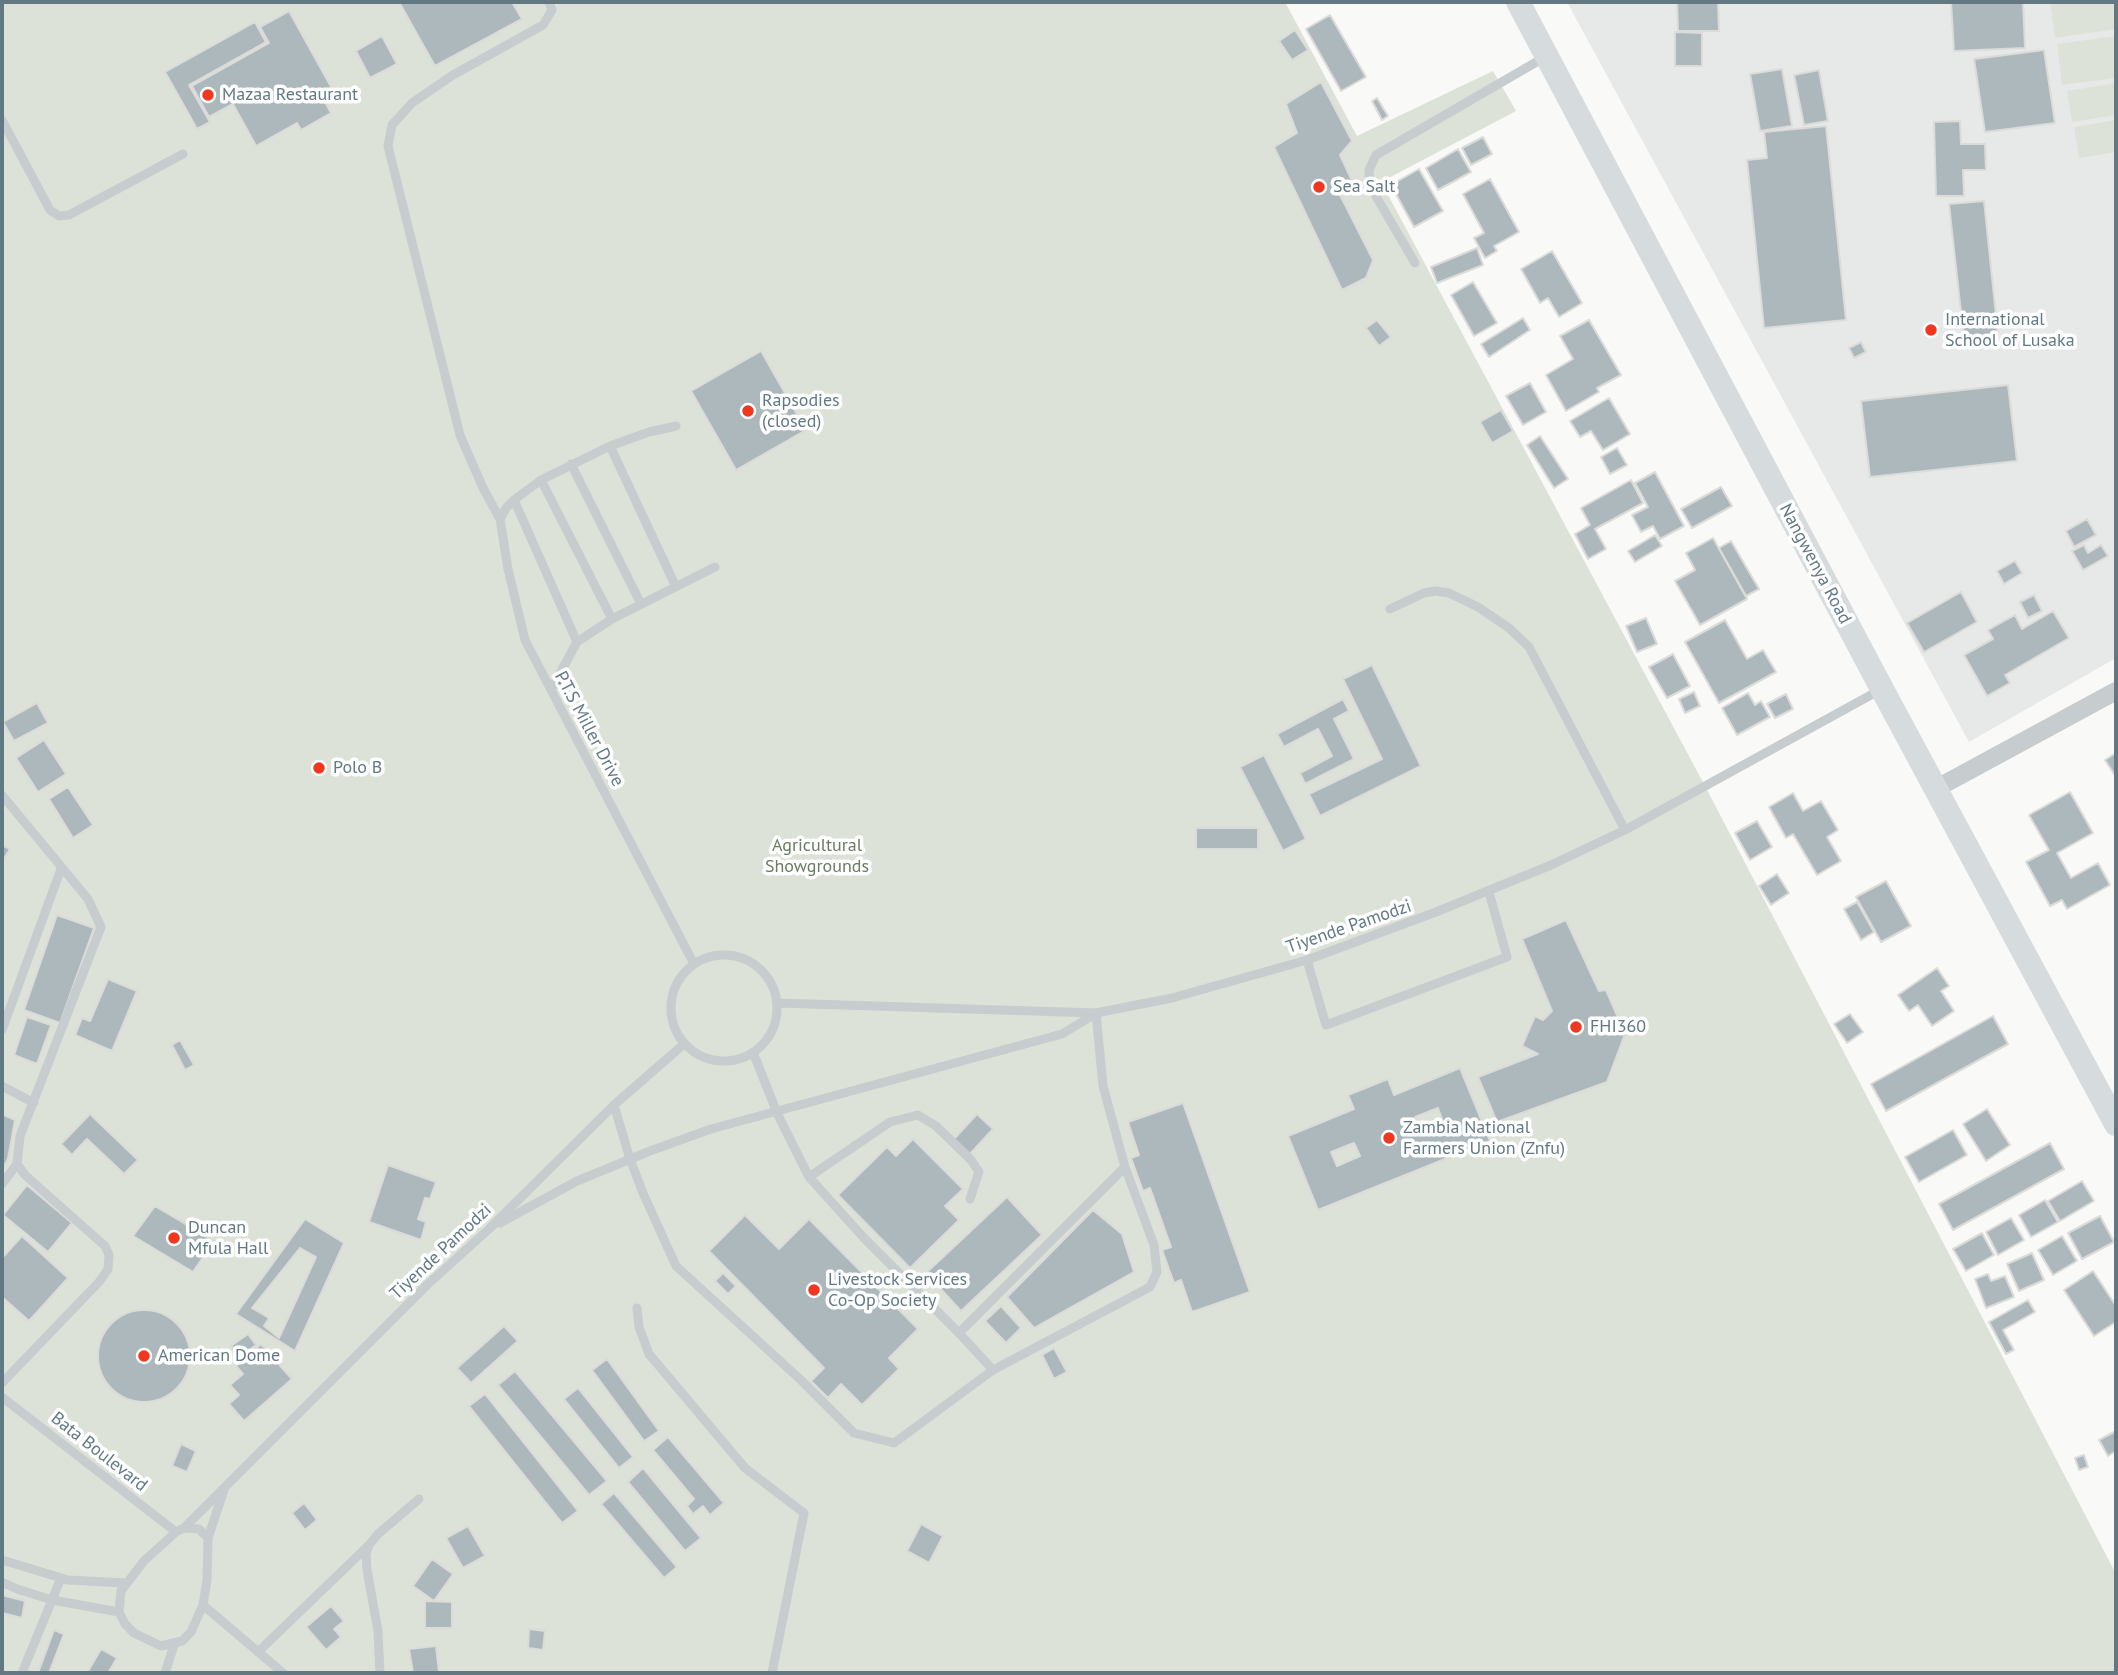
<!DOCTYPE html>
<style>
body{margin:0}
#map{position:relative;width:2118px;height:1675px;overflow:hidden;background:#f9f9f7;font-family:"PT Sans",sans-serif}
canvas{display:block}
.frame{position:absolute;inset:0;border:4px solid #627984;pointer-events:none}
</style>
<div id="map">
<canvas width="2118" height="1675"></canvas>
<div class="frame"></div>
</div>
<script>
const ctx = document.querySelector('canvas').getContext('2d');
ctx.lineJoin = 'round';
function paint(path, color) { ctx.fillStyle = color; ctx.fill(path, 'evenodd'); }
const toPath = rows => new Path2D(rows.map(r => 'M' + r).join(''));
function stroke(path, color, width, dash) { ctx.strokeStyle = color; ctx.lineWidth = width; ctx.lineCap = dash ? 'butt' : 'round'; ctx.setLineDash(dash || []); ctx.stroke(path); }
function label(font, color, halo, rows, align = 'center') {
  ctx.font = font + ' "PT Sans",sans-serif'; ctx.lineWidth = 7; ctx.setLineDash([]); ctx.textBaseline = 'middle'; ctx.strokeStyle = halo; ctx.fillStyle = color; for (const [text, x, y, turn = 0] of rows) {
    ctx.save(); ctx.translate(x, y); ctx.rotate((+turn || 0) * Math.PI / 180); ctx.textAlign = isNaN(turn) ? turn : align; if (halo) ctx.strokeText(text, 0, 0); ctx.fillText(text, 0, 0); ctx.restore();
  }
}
const built = toPath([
 [1567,2,2116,2,2116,658,1969,742]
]);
const green = toPath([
 [2,2,1285,2,1357,136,1493,71,1516,111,1381,182,1705,786,2116,1574,2116,1673,2,1673],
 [2050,2,2116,2,2116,29,2055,38],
 [2116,36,2116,78,2062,85,2057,44],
 [2116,83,2116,115,2072,122,2067,91],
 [2116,120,2116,152,2079,158,2074,127]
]);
const building = toPath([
 [399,2,512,2,522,19,435,66,399,2],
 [1677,2,1718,2,1719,31,1678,31,1677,2],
 [1951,2,2023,2,2025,48,1954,51,1951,2],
 [289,11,335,94,324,100,331,113,301,130,297,123,256,146,233,104,209,117,192,86,269,43,260,27,289,11],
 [1330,15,1366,77,1341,91,1306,29,1330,15],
 [255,22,266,42,189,85,210,122,197,129,165,72,255,22],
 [1295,30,1308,50,1292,60,1279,41,1295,30],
 [1675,32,1702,33,1702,66,1675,66,1675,32],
 [382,36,397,64,370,78,356,51,382,36],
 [2044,50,2055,123,1985,132,1974,59,2044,50],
 [1782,69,1792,126,1760,131,1750,74,1782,69],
 [1819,70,1828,121,1804,125,1794,75,1819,70],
 [1321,82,1352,141,1340,155,1353,183,1338,191,1373,260,1366,278,1342,290,1274,147,1297,133,1286,104,1321,82],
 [1377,98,1388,116,1382,120,1372,101,1377,98],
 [1960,121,1961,144,1985,144,1986,170,1963,170,1964,196,1936,196,1934,122,1960,121],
 [1826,126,1846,320,1764,328,1747,160,1767,158,1764,132,1826,126],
 [1483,137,1492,154,1471,165,1462,148,1483,137],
 [1458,149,1471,172,1438,190,1426,168,1458,149],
 [1419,169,1443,211,1414,227,1391,185,1419,169],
 [1490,179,1519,232,1494,246,1497,251,1485,258,1474,238,1484,233,1463,194,1490,179],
 [1984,201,1998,335,1964,339,1949,204,1984,201],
 [1477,248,1483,265,1437,283,1431,267,1477,248],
 [1552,251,1582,303,1559,317,1548,298,1540,303,1521,269,1552,251],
 [1473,282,1497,323,1474,336,1451,295,1473,282],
 [1523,318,1530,330,1489,357,1481,344,1523,318],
 [1377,320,1391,337,1379,346,1366,328,1377,320],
 [1589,320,1621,375,1597,388,1599,392,1566,411,1546,375,1573,359,1560,336,1589,320],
 [1861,342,1866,352,1854,358,1849,348,1861,342],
 [761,351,806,430,736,470,691,391,761,351],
 [1530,383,1546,412,1523,425,1506,396,1530,383],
 [2008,385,2017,461,1870,477,1861,401,2008,385],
 [1609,398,1630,434,1603,450,1591,431,1580,437,1570,421,1609,398],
 [1501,410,1513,431,1492,443,1480,422,1501,410],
 [1540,436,1568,479,1554,488,1527,445,1540,436],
 [1617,448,1627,465,1610,474,1601,457,1617,448],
 [1655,472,1684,526,1660,539,1653,526,1641,532,1632,515,1648,507,1635,483,1655,472],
 [1631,480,1643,503,1595,529,1606,549,1588,559,1575,534,1590,525,1581,508,1631,480],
 [1721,487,1732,506,1692,528,1681,509,1721,487],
 [2087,519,2096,535,2074,547,2066,531,2087,519],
 [1655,535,1662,546,1635,562,1628,551,1655,535],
 [1713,538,1747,599,1700,625,1675,581,1695,570,1686,553,1713,538],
 [1731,541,1759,589,1746,596,1719,548,1731,541],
 [2084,545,2088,553,2101,545,2108,556,2083,570,2072,551,2084,545],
 [2015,561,2022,573,2004,584,1997,571,2015,561],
 [1961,592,1977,622,1924,652,1907,623,1961,592],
 [2034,595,2042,611,2028,618,2020,602,2034,595],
 [2053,611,2069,638,2005,675,2010,683,1987,696,1964,655,1993,639,1988,630,2015,615,2022,629,2053,611],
 [1646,618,1657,644,1637,652,1626,626,1646,618],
 [1725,620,1747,659,1763,650,1776,672,1719,703,1685,642,1725,620],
 [1673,654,1690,686,1667,698,1649,667,1673,654],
 [1372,665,1421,766,1320,816,1309,794,1382,759,1343,679,1372,665],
 [1694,692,1700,706,1685,713,1679,699,1694,692],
 [1748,693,1755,705,1761,701,1770,717,1737,735,1722,708,1748,693],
 [1786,694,1793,709,1775,718,1767,704,1786,694],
 [1343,699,1349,711,1334,719,1354,759,1305,784,1300,773,1332,756,1318,729,1284,747,1277,734,1343,699],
 [37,703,48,723,14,741,3,722,37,703],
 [44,740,66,774,38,792,16,758,44,740],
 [2116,753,2116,777,2105,760,2116,753],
 [1264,755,1306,839,1283,851,1240,767,1264,755],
 [68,787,93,825,73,838,49,799,68,787],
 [2070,792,2093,833,2057,853,2071,878,2098,863,2110,885,2067,909,2062,900,2050,906,2026,862,2049,850,2029,815,2070,792],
 [1793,793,1803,811,1821,801,1838,830,1827,837,1841,861,1817,875,1793,834,1786,838,1769,807,1793,793],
 [1757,821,1772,847,1750,860,1735,833,1757,821],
 [1196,828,1258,828,1258,849,1196,849,1196,828],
 [2,845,10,849,2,862,2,845],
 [1777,874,1789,893,1771,905,1759,886,1777,874],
 [1886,881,1911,926,1881,942,1856,897,1886,881],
 [1857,902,1874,932,1861,940,1844,909,1857,902],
 [57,915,94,928,60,1023,24,1010,57,915],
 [1566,920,1599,991,1606,990,1625,1034,1607,1082,1497,1122,1478,1077,1538,1054,1522,1046,1535,1016,1543,1020,1552,1011,1522,939,1566,920],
 [1937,968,1949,986,1941,991,1954,1011,1932,1026,1918,1005,1909,1011,1898,995,1937,968],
 [108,979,137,991,112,1051,75,1035,82,1018,90,1021,108,979],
 [1850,1014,1863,1032,1847,1043,1834,1024,1850,1014],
 [1993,1016,2008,1044,1886,1111,1871,1084,1993,1016],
 [27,1017,51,1025,37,1064,14,1055,27,1017],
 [180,1040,194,1065,185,1070,172,1045,180,1040],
 [1460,1068,1490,1141,1318,1210,1288,1136,1354,1109,1348,1095,1388,1079,1394,1095,1460,1068],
 [1438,1108,1443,1122,1421,1131,1415,1117,1438,1108],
 [1354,1143,1360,1156,1337,1166,1331,1152,1354,1143],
 [1183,1103,1250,1292,1192,1312,1181,1280,1174,1283,1162,1250,1171,1247,1150,1188,1143,1191,1131,1158,1139,1155,1128,1122,1183,1103],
 [1987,1109,2010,1145,1986,1161,1963,1124,1987,1109],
 [2,1114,15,1120,8,1159,2,1169,2,1114],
 [90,1114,138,1160,124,1174,87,1139,72,1155,61,1144,90,1114],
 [977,1114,993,1129,970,1154,954,1139,977,1114],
 [1953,1130,1967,1155,1919,1182,1905,1157,1953,1130],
 [913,1139,963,1189,945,1206,959,1220,910,1268,838,1195,887,1147,896,1156,913,1139],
 [2050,1143,2064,1169,1953,1230,1939,1204,2050,1143],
 [388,1165,436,1182,430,1199,425,1198,418,1219,426,1222,421,1240,369,1222,388,1165],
 [2082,1181,2094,1201,2060,1221,2048,1201,2082,1181],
 [27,1185,72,1223,48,1252,3,1215,27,1185],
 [1007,1197,1042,1235,961,1311,926,1273,1007,1197],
 [2045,1200,2058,1222,2031,1237,2019,1215,2045,1200],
 [155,1206,214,1241,193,1272,133,1236,155,1206],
 [1093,1210,1122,1234,1134,1272,1034,1328,1007,1297,1093,1210],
 [745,1215,779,1249,809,1219,918,1329,889,1358,899,1369,862,1405,841,1384,828,1398,811,1381,824,1368,709,1251,745,1215],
 [2100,1216,2114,1242,2082,1259,2068,1233,2100,1216],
 [2011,1218,2024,1240,1998,1255,1986,1232,2011,1218],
 [305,1219,344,1243,295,1351,236,1314,305,1219],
 [300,1248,316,1257,279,1338,264,1326,269,1318,252,1308,300,1248],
 [1982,1233,1994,1255,1966,1271,1953,1249,1982,1233],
 [22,1236,68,1278,29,1321,2,1297,2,1258,22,1236],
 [2062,1236,2077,1261,2053,1275,2038,1250,2062,1236],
 [2032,1253,2044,1280,2019,1291,2007,1264,2032,1253],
 [2093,1271,2116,1306,2116,1322,2094,1336,2064,1290,2093,1271],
 [723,1273,736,1286,728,1294,715,1281,723,1273],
 [1988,1274,1991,1281,2005,1276,2014,1297,1986,1308,1975,1279,1988,1274],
 [2028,1300,2035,1312,2003,1330,2014,1350,2006,1354,1989,1322,2028,1300],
 [1001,1306,1021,1328,1006,1343,985,1321,1001,1306],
 '98 1356a46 46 0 1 1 92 0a46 46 0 1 1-92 0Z',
 [504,1326,518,1341,471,1383,457,1368,504,1326],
 [248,1334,256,1345,240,1357,231,1346,248,1334],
 [261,1344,292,1379,244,1421,229,1404,239,1395,230,1385,243,1374,236,1366,261,1344],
 [1054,1348,1067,1372,1054,1379,1042,1355,1054,1348],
 [607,1359,659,1431,644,1441,592,1370,607,1359],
 [515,1371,607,1481,589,1495,498,1385,515,1371],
 [578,1388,633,1457,619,1468,564,1399,578,1388],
 [485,1394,578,1511,562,1523,469,1406,485,1394],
 [2116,1431,2116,1451,2108,1456,2099,1440,2116,1431],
 [668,1437,724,1503,710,1515,703,1506,693,1514,687,1506,694,1499,653,1450,668,1437],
 [181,1444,196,1451,187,1472,172,1466,181,1444],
 [2084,1455,2088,1467,2079,1470,2075,1458,2084,1455],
 [643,1468,701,1538,685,1551,628,1482,643,1468],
 [614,1493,677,1567,664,1578,601,1504,614,1493],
 [304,1503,317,1520,305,1530,292,1513,304,1503],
 [921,1524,943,1536,929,1563,907,1551,921,1524],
 [468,1526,485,1556,463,1568,446,1538,468,1526],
 [432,1559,453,1574,434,1601,413,1586,432,1559],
 [2,1595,25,1601,22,1618,2,1613,2,1595],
 [425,1601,452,1602,452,1628,425,1628,425,1601],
 [331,1606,344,1621,334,1629,341,1637,326,1650,306,1627,331,1606],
 [529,1629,545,1631,543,1650,528,1648,529,1629],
 [54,1630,64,1634,49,1673,38,1673,54,1630],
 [436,1646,439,1672,413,1673,409,1649,436,1646],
 [101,1649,117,1658,108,1673,87,1673,101,1649]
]);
const service = toPath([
 [2,120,50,210,59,216,69,215,183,154],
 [1415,263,1370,186,1369,170,1376,155,1545,57],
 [676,426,649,432,610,446,541,480,514,500,506,508,500,519,508,569,525,640,694,964],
 [610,446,676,587],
 [571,464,641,604],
 [541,480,612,619],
 [514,500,577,642],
 [500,519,483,488,460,435,388,146,392,125,412,103,453,75,543,25,552,10,549,2],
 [1390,609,1424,593,1435,591,1449,593,1478,607,1509,628,1529,647,1625,830],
 [551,690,577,642,612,619,715,567],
 [2,795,88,899,101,927,20,1136,17,1164,25,1175,105,1246,109,1255,108,1269,99,1282,2,1383],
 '671 1008a53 53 0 1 1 106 0a53 53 0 1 1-106 0Z',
 [1307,960,1326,1025,1507,957,1489,892],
 [778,1003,1096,1013,1172,998,1307,960,1436,912,1551,865,1625,830,1880,690],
 [2,1030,61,869],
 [753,1052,777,1113,809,1177,864,1238,959,1333,993,1370],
 [2,1086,34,1103],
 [614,1105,630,1159,643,1193,676,1266,802,1381,854,1433,894,1443,993,1370,1150,1287,1157,1272,1154,1245,1125,1167,1103,1086,1096,1013],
 [809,1177,890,1122,918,1115,936,1126,971,1160,979,1172,970,1199],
 [2,1184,17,1164],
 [500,1223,577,1181,650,1151,711,1129,1062,1034,1095,1014],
 [637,1308,639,1327,649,1354,745,1468,804,1513,772,1673],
 [959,1333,1125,1167],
 [2,1397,176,1532],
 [184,1528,427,1285,489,1229,614,1105,684,1044],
 [184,1528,199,1529,208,1538,207,1580,203,1605,191,1632,182,1641,161,1646,134,1633,125,1624,119,1612,121,1591,144,1561,176,1532,184,1528],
 [208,1538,224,1490],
 [2,1560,68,1580,125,1583],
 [2,1582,17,1589,52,1600,119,1612],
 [203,1605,283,1673],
 [258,1652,368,1546],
 [22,1673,61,1578],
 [165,1673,174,1645],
 [380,1673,378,1631,367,1570,366,1554,369,1545,378,1534,419,1499]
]);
const minor = toPath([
 [1937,788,2116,691]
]);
const secondary = toPath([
 [1518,2,1882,689,2116,1124]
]);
const markers = [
 [208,95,7,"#f1371f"],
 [1319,187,7,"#f1371f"],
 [1931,330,7,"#f1371f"],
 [748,411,7,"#f1371f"],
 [319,768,7,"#f1371f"],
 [1576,1027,7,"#f1371f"],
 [1389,1138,7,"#f1371f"],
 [174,1238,7,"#f1371f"],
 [814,1290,7,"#f1371f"],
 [144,1356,7,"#f1371f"]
];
const poiNames = [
 ["Mazaa Restaurant",222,95],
 ["Sea Salt",1333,187],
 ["International",1945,320],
 ["School of Lusaka",1945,341],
 ["Rapsodies",762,401],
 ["(closed)",762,422],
 ["Polo B",333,768],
 ["FHI360",1590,1027],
 ["Zambia National",1403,1128],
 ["Farmers Union (Znfu)",1403,1149],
 ["Duncan",188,1228],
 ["Mfula Hall",188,1249],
 ["Livestock Services",828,1280],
 ["Co-Op Society",828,1301],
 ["American Dome",158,1356]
];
const streetNames = [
 ["Nangwenya Road",1815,564,62],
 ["P.T.S Miller Drive",589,729,62],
 ["Tiyende Pamodzi",1349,927,-19],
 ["Tiyende Pamodzi",441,1252,-43],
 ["Bata Boulevard",99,1452,38]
];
const parkNames = [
 ["Agricultural",817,846],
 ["Showgrounds",817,867]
];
paint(built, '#e7e9e8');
paint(green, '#dce2d7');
paint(building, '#adb8bc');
stroke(building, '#dbdbd9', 2);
stroke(service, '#c7cccf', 9);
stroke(minor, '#c7cccf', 18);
stroke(secondary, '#d6dbde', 24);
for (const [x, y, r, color] of markers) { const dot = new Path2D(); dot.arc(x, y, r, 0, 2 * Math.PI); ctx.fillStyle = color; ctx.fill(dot); stroke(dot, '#fff', 2.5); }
label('18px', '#627984', '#fff', poiNames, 'left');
label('18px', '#627984', '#fff', streetNames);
label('18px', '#697b61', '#fff', parkNames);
</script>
